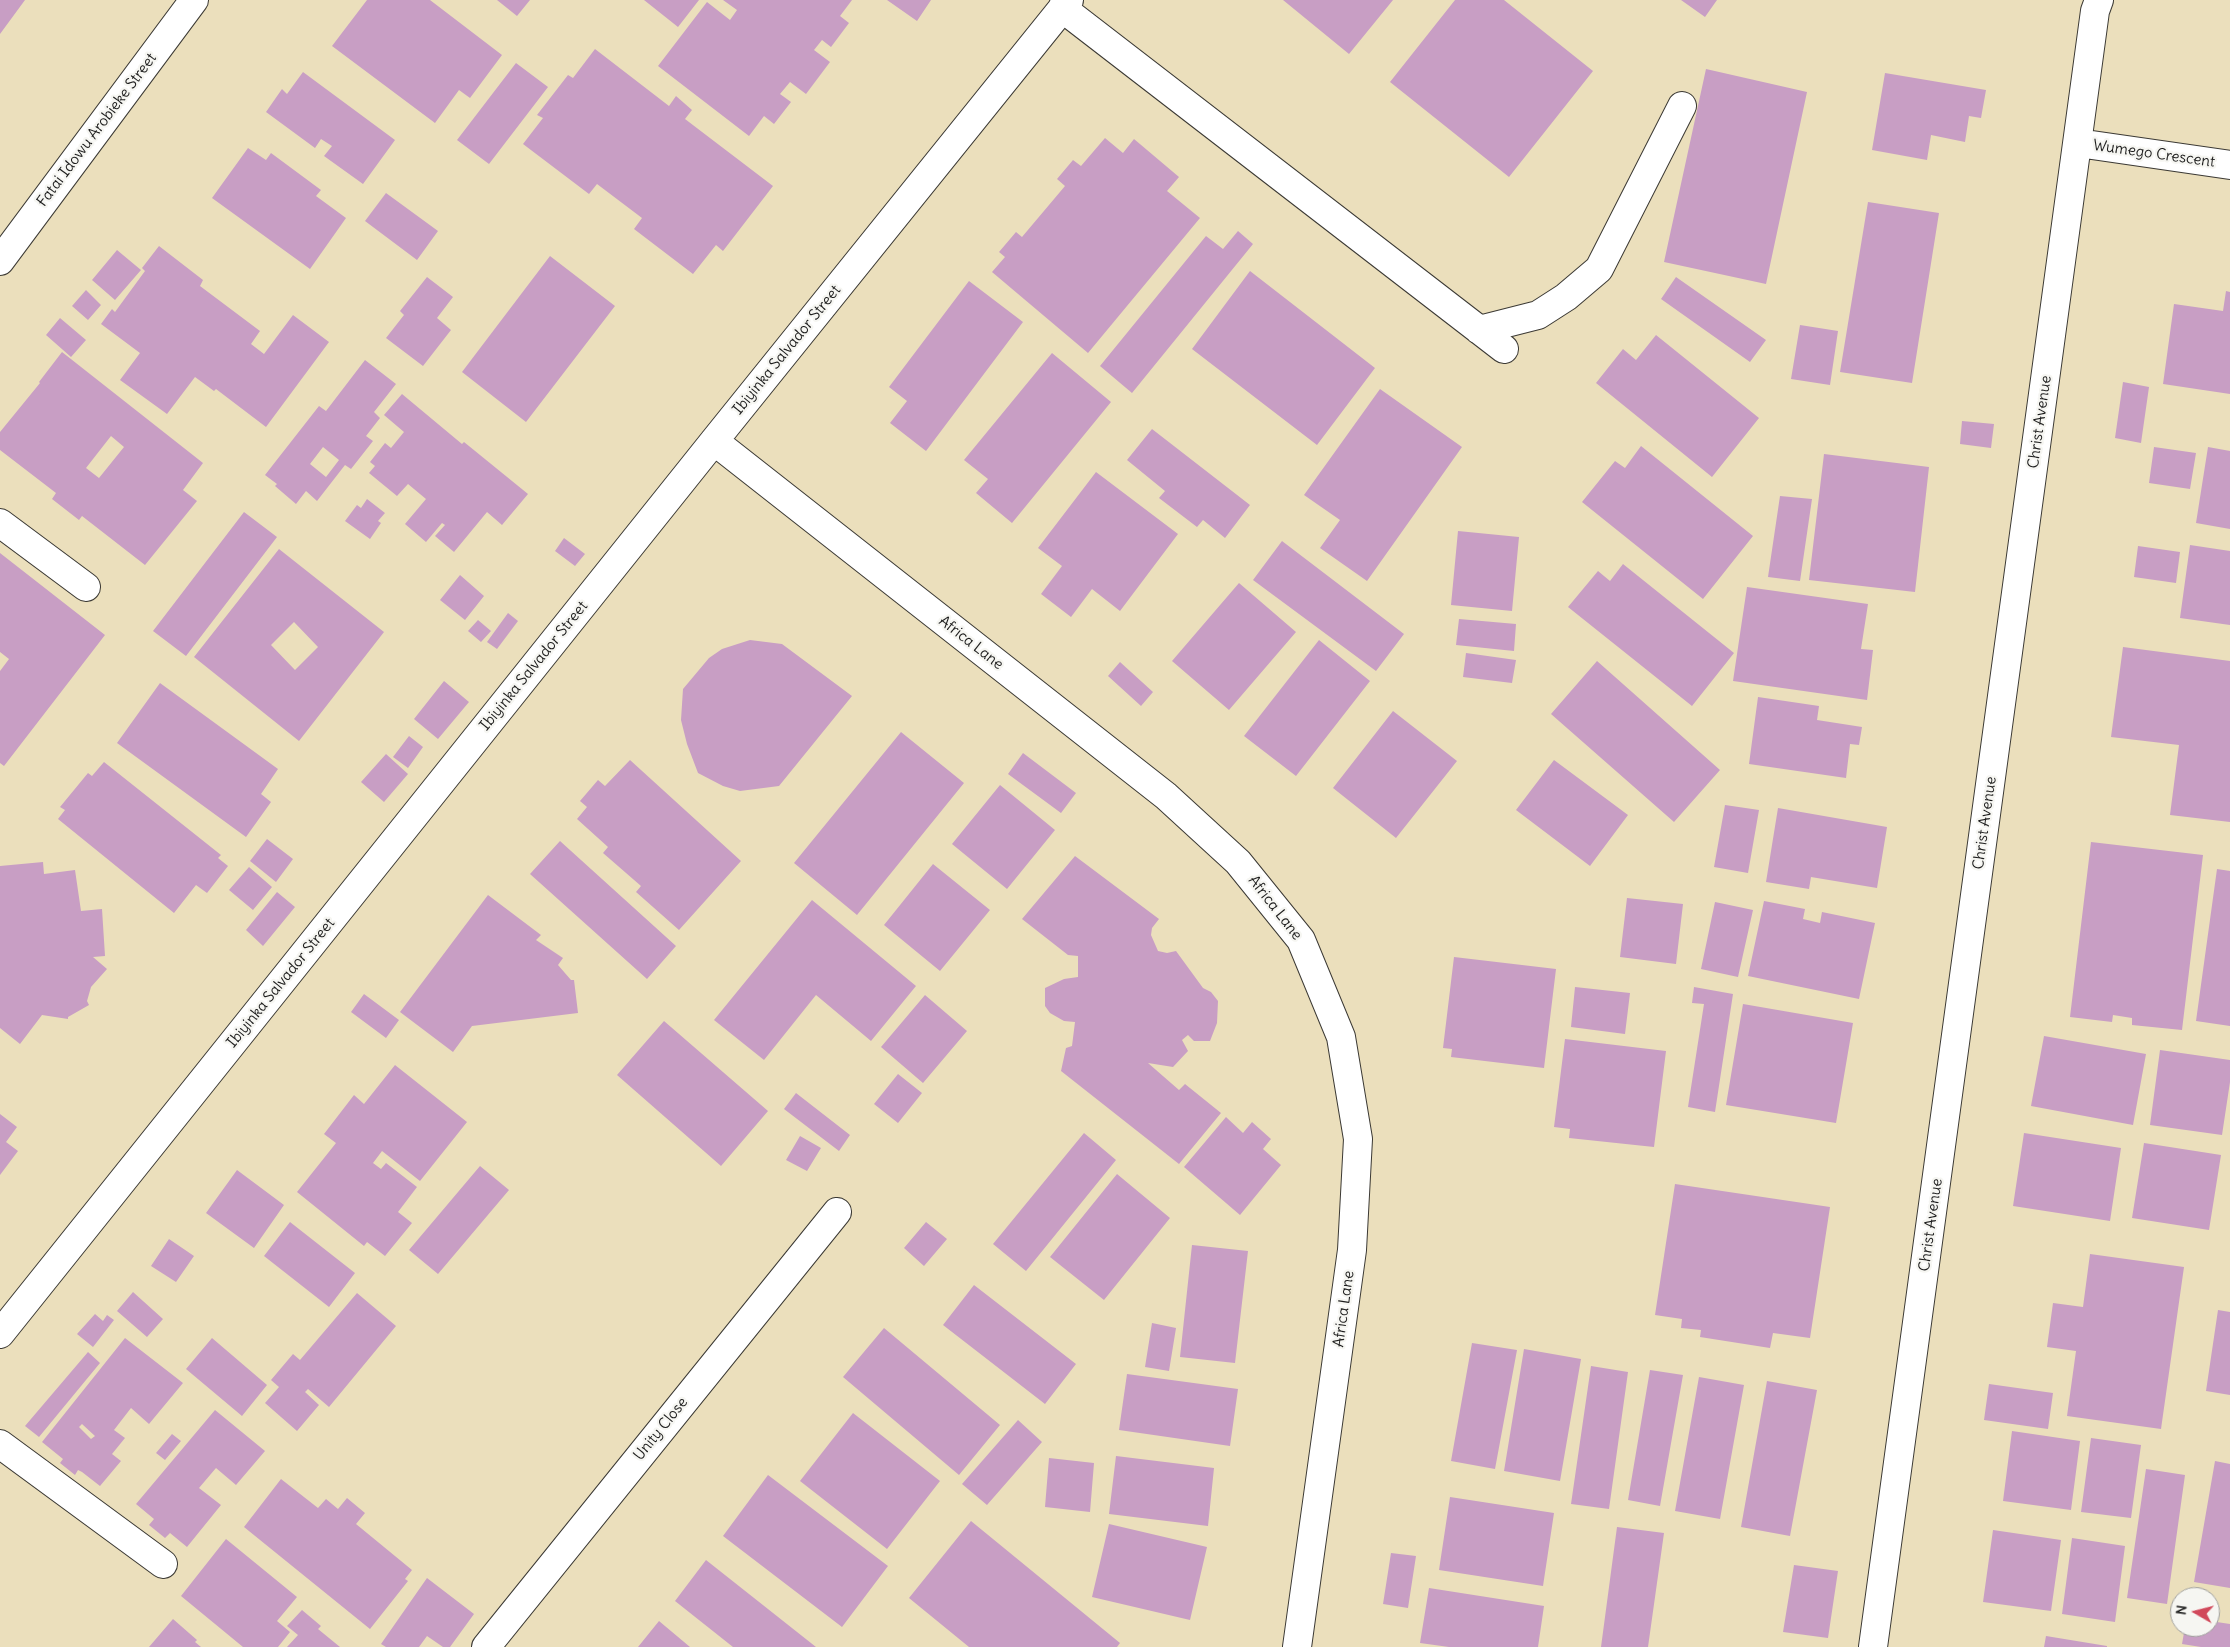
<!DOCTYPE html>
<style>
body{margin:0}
#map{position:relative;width:2230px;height:1647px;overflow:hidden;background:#ebdfbc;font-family:Delius,sans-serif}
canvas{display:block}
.north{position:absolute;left:2170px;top:1587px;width:50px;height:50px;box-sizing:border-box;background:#f6f6f2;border:1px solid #9f9f9c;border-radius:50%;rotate:278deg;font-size:14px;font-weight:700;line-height:20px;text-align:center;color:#1c1c1c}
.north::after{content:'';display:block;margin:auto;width:18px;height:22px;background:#d1495b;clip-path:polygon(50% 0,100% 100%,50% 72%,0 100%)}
</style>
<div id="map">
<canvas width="2230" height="1647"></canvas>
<div class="north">N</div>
</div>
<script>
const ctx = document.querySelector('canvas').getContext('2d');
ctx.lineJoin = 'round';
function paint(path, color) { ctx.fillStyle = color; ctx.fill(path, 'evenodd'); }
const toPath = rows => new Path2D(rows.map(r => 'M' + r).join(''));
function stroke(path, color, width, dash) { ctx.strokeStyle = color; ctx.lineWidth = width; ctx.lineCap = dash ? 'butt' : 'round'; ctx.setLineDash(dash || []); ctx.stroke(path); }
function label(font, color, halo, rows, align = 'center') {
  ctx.font = font + ' Delius,sans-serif'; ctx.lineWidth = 4.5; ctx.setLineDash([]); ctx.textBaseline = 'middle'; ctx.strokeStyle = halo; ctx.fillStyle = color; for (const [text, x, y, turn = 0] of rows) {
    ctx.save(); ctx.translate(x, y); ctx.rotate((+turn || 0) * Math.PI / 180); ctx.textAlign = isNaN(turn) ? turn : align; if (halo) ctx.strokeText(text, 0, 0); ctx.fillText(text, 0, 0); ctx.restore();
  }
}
const building = toPath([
 [0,0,25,0,0,34],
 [367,0,430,0,502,55,470,98,459,90,435,123,332,46],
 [497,0,530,0,517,16],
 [644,0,699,0,678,27],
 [723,0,852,0,840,16,849,23,831,47,822,40,814,50,830,62,806,94,790,82,780,94,791,102,774,124,764,116,749,136,658,66,707,2,730,20,737,10],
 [887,0,931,0,917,21],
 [1283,0,1393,0,1349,54],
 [1455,0,1504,0,1593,71,1509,177,1390,82],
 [1681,0,1717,0,1705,17],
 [595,49,669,106,676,96,692,110,685,119,773,186,723,251,716,245,693,274,634,229,642,218,597,184,589,194,523,144,543,118,537,115,568,75,573,78],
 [516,63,548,87,489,164,457,140],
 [1706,69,1807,92,1766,284,1664,262],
 [303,72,395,140,363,184,324,156,332,146,321,139,315,148,266,112,282,89,287,94],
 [1885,73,1986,90,1981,118,1969,116,1965,142,1931,135,1927,160,1872,150],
 [1105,138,1123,153,1134,139,1179,177,1167,191,1200,218,1088,353,992,272,1005,257,999,252,1016,232,1022,237,1065,186,1057,179,1073,160,1081,166],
 [248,148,266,160,271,153,321,190,316,196,346,218,310,269,212,198],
 [386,193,438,231,417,260,365,221],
 [1868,202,1939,213,1912,383,1840,372],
 [1238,231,1253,244,1132,393,1100,366,1206,236,1223,249],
 [159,246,203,280,200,286,260,331,251,344,264,354,293,315,329,342,266,427,216,389,214,391,195,377,167,414,120,380,140,353,101,324,112,309,115,312,145,271,142,268],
 [117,250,141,270,115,300,92,280],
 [550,256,615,306,526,422,462,372],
 [1250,271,1375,368,1317,445,1192,349],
 [427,277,453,297,437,318,451,330,423,366,386,338,404,315,400,311],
 [1676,277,1766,340,1750,362,1661,299],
 [969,281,1023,322,926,451,890,423,907,401,889,387],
 [86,290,101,305,88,320,72,306],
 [2226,291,2230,292,2230,394,2163,384,2174,304,2223,311],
 [60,318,86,340,71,357,46,335],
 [1800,325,1838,331,1830,385,1791,379],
 [1656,335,1759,418,1712,477,1596,383,1623,349,1636,360],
 [62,352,203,463,183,490,197,501,145,565,82,516,79,520,52,499,56,493,0,450,0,432,40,383,39,382],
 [111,436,124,447,99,478,86,468],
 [1052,353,1111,402,1012,523,976,493,988,479,964,460],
 [365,360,396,384,374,412,380,418,366,436,373,441,351,469,345,465,317,501,306,491,296,504,275,486,277,484,265,475,319,406,326,411],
 [323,447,339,460,326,477,310,464],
 [2123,382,2149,387,2141,443,2115,438],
 [1380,389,1462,447,1367,581,1320,548,1340,520,1304,495],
 [402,394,462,444,464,442,528,494,502,525,487,512,454,552,435,536,445,525,442,523,426,542,405,524,426,499,408,484,397,496,369,473,375,466,370,462,385,443,391,448,404,432,384,415],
 [1962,421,1994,424,1991,448,1960,444],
 [1152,429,1250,505,1225,538,1203,520,1197,527,1159,498,1165,491,1127,460],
 [1641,446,1753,536,1703,599,1582,502,1615,461,1625,468],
 [2154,447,2196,453,2190,489,2149,483],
 [2208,447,2230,451,2230,529,2196,523],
 [1824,454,1929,467,1915,592,1809,580],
 [1096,472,1178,534,1120,611,1092,589,1071,617,1041,594,1062,566,1038,548],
 [1780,496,1812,499,1800,581,1768,577],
 [367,499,385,513,378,521,381,523,370,539,345,521,357,505,361,508],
 [244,512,277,537,186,656,153,631],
 [1458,531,1519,537,1512,611,1451,605],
 [564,538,585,554,575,566,555,551],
 [1282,541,1404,634,1376,671,1253,580],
 [2190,545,2230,551,2230,625,2180,618],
 [2138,546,2180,552,2176,583,2134,577],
 [279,549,384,632,299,741,194,657],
 [294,622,318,647,295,670,271,645],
 [0,553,105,635,4,766,0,763,0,671,9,659,0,652],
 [1623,564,1734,653,1692,706,1568,607,1598,571,1610,581],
 [460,575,484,596,465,620,440,600],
 [1239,583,1296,632,1229,710,1172,661],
 [1747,587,1868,604,1861,649,1873,650,1867,700,1733,681],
 [508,613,518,621,497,649,487,642],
 [1459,619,1516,624,1514,651,1456,645],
 [478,620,491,631,481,642,468,631],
 [750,640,782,644,852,696,779,786,740,791,723,786,698,773,687,744,681,720,683,689,709,658,722,649],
 [1319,640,1370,681,1296,776,1244,736],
 [2123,647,2230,661,2230,822,2170,815,2179,745,2111,737],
 [1466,653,1516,660,1512,683,1463,677],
 [1597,661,1720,770,1674,822,1551,714],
 [1120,662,1153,692,1141,706,1108,676],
 [444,681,469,702,438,739,414,719],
 [160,683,278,769,261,794,271,802,246,837,117,743],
 [1758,697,1819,706,1817,720,1862,727,1859,745,1850,744,1846,778,1749,764],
 [1393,711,1457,761,1396,838,1333,788],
 [901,732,964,783,857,915,794,863],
 [409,736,423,747,408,768,393,757],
 [1023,753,1076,793,1061,813,1008,774],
 [386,754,408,774,384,802,361,782],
 [630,760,741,861,679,930,636,892,641,886,603,853,608,847,577,819,587,807,580,801,598,780,605,786],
 [1554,760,1628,815,1590,866,1516,810],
 [104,762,221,855,218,858,228,866,207,893,196,885,174,913,58,819,65,810,60,807,88,773,92,776],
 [1000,785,1055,830,1007,889,952,844],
 [1725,805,1759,810,1748,873,1714,867],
 [1778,808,1887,827,1877,888,1811,877,1809,889,1766,882],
 [267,839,293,859,276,882,250,861],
 [560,841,676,946,647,979,530,874],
 [2091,842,2203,855,2182,1030,2132,1025,2132,1018,2113,1015,2112,1022,2070,1017],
 [1075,856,1159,919,1152,928,1151,935,1158,951,1167,953,1176,951,1203,988,1211,992,1218,1001,1217,1023,1210,1041,1194,1041,1188,1035,1182,1040,1188,1051,1173,1067,1148,1063,1179,1090,1185,1084,1221,1113,1179,1164,1061,1071,1066,1048,1072,1046,1075,1022,1064,1021,1050,1013,1045,1006,1045,988,1064,979,1078,977,1078,956,1068,955,1022,919],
 [43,862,44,874,75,870,81,911,102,909,105,956,93,957,107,969,91,987,87,1001,89,1005,68,1017,68,1019,42,1015,20,1044,0,1028,0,866],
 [933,864,990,910,940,971,884,925],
 [249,867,272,887,253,910,229,890],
 [2217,869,2230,871,2230,1026,2196,1021],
 [277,892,295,907,263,946,246,930],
 [488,895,541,935,536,940,563,958,558,965,571,980,574,980,578,1013,472,1026,453,1052,400,1012],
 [1627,898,1683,904,1676,964,1620,957],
 [812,900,916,986,871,1041,816,995,764,1060,714,1020],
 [1764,901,1805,909,1803,919,1820,923,1822,912,1875,923,1859,999,1748,976],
 [1715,902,1753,910,1738,977,1701,969],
 [1454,957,1556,969,1544,1068,1451,1057,1452,1049,1443,1048],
 [1575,987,1630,993,1625,1034,1571,1027],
 [1694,987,1733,994,1715,1112,1688,1107,1704,1004,1692,1003],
 [364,994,399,1020,386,1038,351,1012],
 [925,995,967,1031,923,1083,881,1047],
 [1743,1004,1853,1023,1836,1123,1726,1105],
 [664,1021,768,1111,721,1166,617,1075],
 [2044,1036,2146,1054,2133,1125,2031,1106],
 [1565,1039,1666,1051,1654,1147,1569,1138,1570,1129,1554,1127],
 [2160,1050,2230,1060,2230,1082,2222,1135,2150,1125],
 [395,1065,467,1122,420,1181,382,1151,373,1163,381,1169,386,1163,417,1187,398,1212,412,1223,385,1256,367,1242,364,1246,297,1192,336,1143,324,1134,354,1095,364,1104],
 [898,1074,922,1093,898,1123,874,1104],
 [796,1093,850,1135,839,1151,784,1109],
 [0,1114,17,1127,6,1142,18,1151,0,1175],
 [1226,1117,1243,1133,1252,1122,1271,1139,1263,1149,1281,1165,1240,1215,1184,1167],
 [1084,1133,1116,1160,1026,1271,993,1244],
 [2024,1133,2121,1148,2110,1221,2013,1206],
 [800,1136,821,1148,807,1171,786,1160],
 [2144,1143,2221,1155,2209,1230,2132,1218],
 [480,1166,509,1190,438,1274,409,1250],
 [237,1170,284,1205,254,1248,206,1213],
 [1117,1174,1170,1218,1104,1300,1050,1257],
 [1675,1184,1830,1207,1810,1338,1773,1333,1770,1348,1700,1337,1701,1330,1681,1328,1682,1319,1655,1315],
 [290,1222,355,1273,329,1307,264,1256],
 [926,1222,947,1239,924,1266,904,1248],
 [169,1239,194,1256,176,1282,151,1266],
 [1192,1245,1248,1251,1235,1363,1180,1357],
 [2090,1254,2184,1267,2161,1429,2067,1416,2076,1351,2047,1347,2053,1303,2083,1307],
 [974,1285,1076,1364,1045,1404,943,1325],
 [133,1292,163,1319,147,1337,117,1311],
 [357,1293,396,1326,329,1407,308,1389,305,1392,319,1405,297,1431,265,1403,279,1387,271,1380,293,1354,300,1360],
 [2218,1310,2230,1312,2230,1395,2206,1391],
 [95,1314,103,1321,107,1315,114,1320,93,1347,77,1334],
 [1152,1323,1176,1328,1169,1371,1145,1367],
 [884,1328,1000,1425,959,1475,843,1377],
 [125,1338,183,1383,149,1424,131,1408,114,1430,125,1438,112,1454,121,1461,100,1486,82,1472,78,1470,75,1475,60,1463,63,1459,42,1442],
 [82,1424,95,1436,91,1439,79,1427],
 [212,1338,267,1385,242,1416,186,1369],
 [1472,1343,1517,1350,1495,1469,1451,1461],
 [1524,1349,1581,1359,1560,1481,1504,1471],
 [88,1352,100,1363,39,1437,25,1426],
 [1591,1366,1628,1372,1609,1509,1571,1504],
 [1650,1370,1683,1375,1660,1506,1628,1500],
 [1127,1374,1238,1389,1230,1446,1119,1430],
 [1699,1377,1744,1385,1720,1519,1675,1511],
 [1767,1381,1817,1390,1790,1536,1741,1527],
 [1989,1384,2053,1393,2048,1429,1984,1420],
 [215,1410,265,1451,236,1485,216,1468,199,1488,221,1505,187,1547,170,1533,165,1538,149,1525,154,1519,136,1504],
 [853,1413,940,1481,887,1549,800,1481],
 [1018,1420,1042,1442,987,1505,962,1484],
 [2012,1431,2080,1441,2071,1510,2003,1501],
 [172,1434,181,1441,165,1460,156,1453],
 [2091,1438,2141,1445,2131,1518,2081,1512],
 [1116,1456,1214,1468,1208,1526,1109,1514],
 [1049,1458,1094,1463,1090,1512,1045,1507],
 [2215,1461,2230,1464,2230,1588,2194,1582],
 [2146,1469,2185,1475,2167,1604,2127,1598],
 [768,1475,888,1566,842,1627,723,1536],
 [281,1479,318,1508,326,1499,338,1509,347,1498,365,1513,356,1524,412,1570,405,1579,408,1581,370,1629,244,1527],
 [1450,1497,1554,1513,1543,1586,1439,1570],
 [971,1521,1120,1643,1117,1647,969,1647,909,1598],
 [1109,1524,1207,1547,1190,1620,1092,1597],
 [1617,1527,1664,1533,1648,1647,1601,1647],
 [1993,1530,2061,1540,2051,1611,1983,1602],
 [2072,1538,2125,1546,2115,1622,2062,1614],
 [226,1539,297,1597,277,1621,290,1632,278,1647,243,1647,181,1596],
 [1391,1553,1416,1556,1408,1608,1383,1604],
 [706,1560,816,1647,733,1647,675,1601],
 [1794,1565,1838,1571,1828,1638,1783,1632],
 [427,1578,474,1614,450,1647,443,1647,427,1636,419,1647,386,1647,381,1644],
 [1429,1588,1544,1606,1538,1647,1449,1647,1420,1643],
 [302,1610,321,1626,318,1629,340,1647,287,1647,298,1635,287,1626],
 [173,1619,197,1640,195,1642,201,1647,149,1647],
 [659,1621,690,1647,638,1647],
 [2210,1621,2230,1624,2230,1647,2201,1647,2182,1644,2185,1627,2210,1627],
 [2046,1636,2107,1646,2107,1647,2044,1647]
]);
const minor = toPath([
 [1062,8,1504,349],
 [2078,143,2230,165],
 [0,261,194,0],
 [1479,330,1538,315,1566,297,1599,269,1682,106],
 [714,441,1166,796,1238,862,1301,940,1341,1037,1358,1139,1352,1250,1297,1647],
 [0,523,86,587],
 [0,1334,714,441,1069,0],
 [0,1444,163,1564],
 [486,1647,837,1212],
 [1873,1647,2095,11,2099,0]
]);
const streetNames = [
 ["Fatai Idowu Arobieke Street",97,130,-53],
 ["Wumego Crescent",2154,154,8],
 ["Ibiyinka Salvador Street",787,350,-51],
 ["Christ Avenue",2040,422,-82],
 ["Africa Lane",971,643,38],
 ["Ibiyinka Salvador Street",534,666,-51],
 ["Christ Avenue",1985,823,-82],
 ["Africa Lane",1275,908,52],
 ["Ibiyinka Salvador Street",281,983,-51],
 ["Christ Avenue",1931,1225,-82],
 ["Africa Lane",1344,1309,-82],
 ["Unity Close",661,1429,-51]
];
paint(building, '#c89ec4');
stroke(minor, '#3b3934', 30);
stroke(minor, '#fff', 28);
label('15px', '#1c1c1c', '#f6f6f2', streetNames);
</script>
